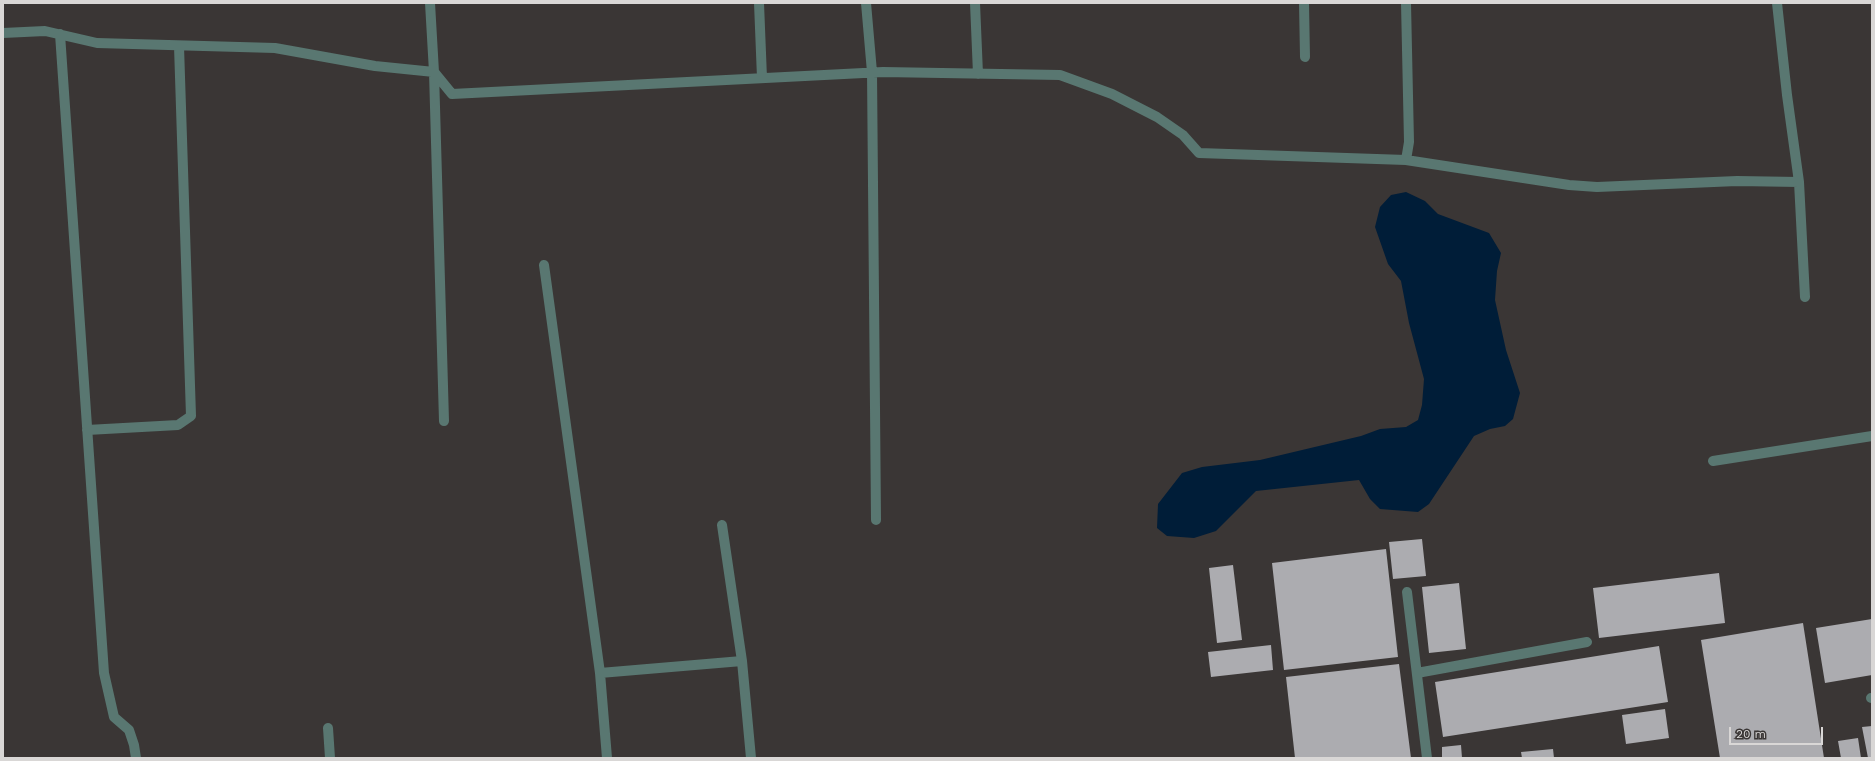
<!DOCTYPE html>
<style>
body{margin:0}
#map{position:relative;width:1875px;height:761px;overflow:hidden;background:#3a3635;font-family:"Work Sans",sans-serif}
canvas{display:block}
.frame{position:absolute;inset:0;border:4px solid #d9d7d6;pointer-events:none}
.scale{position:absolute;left:1729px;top:727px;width:94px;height:18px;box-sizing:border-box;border:2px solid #d9d7d6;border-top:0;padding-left:5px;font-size:12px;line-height:14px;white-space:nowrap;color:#d9d7d6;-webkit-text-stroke:3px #3a3635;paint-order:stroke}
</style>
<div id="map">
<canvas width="1875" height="761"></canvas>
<div class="frame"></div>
<div class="scale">20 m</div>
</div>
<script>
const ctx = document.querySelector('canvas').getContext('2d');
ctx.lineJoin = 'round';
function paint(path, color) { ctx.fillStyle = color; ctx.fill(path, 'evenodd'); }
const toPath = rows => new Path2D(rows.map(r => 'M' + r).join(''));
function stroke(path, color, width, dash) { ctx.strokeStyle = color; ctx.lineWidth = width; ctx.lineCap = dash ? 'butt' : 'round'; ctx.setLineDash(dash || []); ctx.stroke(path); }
const water = toPath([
 [1406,192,1425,201,1438,214,1489,233,1501,253,1497,271,1495,300,1506,350,1520,393,1513,419,1505,426,1490,429,1474,436,1429,504,1418,512,1380,509,1370,499,1359,480,1256,491,1216,531,1194,538,1167,536,1157,528,1158,504,1182,473,1202,467,1260,460,1361,436,1380,429,1406,427,1418,420,1422,405,1424,379,1409,323,1401,281,1388,264,1375,227,1380,207,1391,195]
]);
const building = toPath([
 [1422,539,1426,576,1393,579,1389,542],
 [1386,549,1398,657,1284,670,1272,563],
 [1233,565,1242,640,1217,643,1209,568],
 [1719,573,1725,623,1599,638,1593,588],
 [1459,583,1466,649,1429,653,1422,587],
 [1872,619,1872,675,1825,683,1816,628],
 [1803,623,1824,758,1720,758,1701,640],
 [1271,645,1273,670,1211,677,1208,652],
 [1659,646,1668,702,1443,737,1435,682],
 [1399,664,1411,758,1295,758,1286,677],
 [1665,709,1669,738,1626,744,1622,715],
 [1872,726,1872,758,1868,758,1862,727],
 [1858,738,1861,758,1841,758,1838,741],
 [1461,745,1462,758,1442,758,1442,747],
 [1553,749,1554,758,1522,758,1521,752]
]);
const minor = toPath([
 [430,3,434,72,444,421],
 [759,3,762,78],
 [866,3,872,72,876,520],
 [975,3,978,74],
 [1304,3,1305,57],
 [1406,3,1409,142,1406,160],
 [1777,3,1787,95,1799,182,1805,297],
 [3,33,45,31,97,43,275,48,375,66,434,72,452,94,883,72,1060,75,1112,94,1157,117,1183,135,1199,153,1406,160,1569,185,1597,187,1737,181,1799,182],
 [60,34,104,673,114,717,129,730,134,745,136,758],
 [544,265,600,673,607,758],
 [87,430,178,425,191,416,179,46],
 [1713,461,1872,436],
 [722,525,742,661,751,758],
 [1407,592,1427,758],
 [600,673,742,661],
 [1417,673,1587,642],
 [1871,698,1872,698],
 [328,728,330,758]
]);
paint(water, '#001d38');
paint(building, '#acacb0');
stroke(minor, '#597771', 10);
</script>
